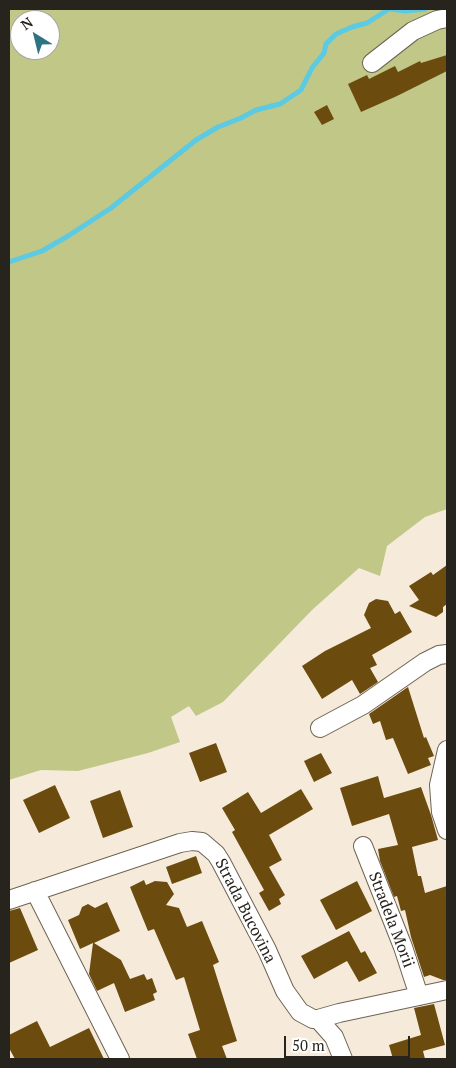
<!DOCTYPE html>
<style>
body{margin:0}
#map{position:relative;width:456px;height:1068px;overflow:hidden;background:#f6ebda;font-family:"PT Serif",serif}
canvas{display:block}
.frame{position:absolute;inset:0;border:10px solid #27231d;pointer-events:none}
.north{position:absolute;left:10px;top:10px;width:50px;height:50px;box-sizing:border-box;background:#fff;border:1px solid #a9a7a5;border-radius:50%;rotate:324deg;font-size:14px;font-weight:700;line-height:20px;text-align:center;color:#27231d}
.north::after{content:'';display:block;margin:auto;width:18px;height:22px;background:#2d7381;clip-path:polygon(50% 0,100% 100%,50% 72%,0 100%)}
.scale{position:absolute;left:284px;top:1036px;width:126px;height:22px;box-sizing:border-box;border:2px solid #27231d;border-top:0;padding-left:6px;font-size:15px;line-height:18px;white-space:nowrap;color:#27231d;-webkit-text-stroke:4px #fff;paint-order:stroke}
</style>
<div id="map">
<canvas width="456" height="1068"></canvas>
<div class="frame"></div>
<div class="north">N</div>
<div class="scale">50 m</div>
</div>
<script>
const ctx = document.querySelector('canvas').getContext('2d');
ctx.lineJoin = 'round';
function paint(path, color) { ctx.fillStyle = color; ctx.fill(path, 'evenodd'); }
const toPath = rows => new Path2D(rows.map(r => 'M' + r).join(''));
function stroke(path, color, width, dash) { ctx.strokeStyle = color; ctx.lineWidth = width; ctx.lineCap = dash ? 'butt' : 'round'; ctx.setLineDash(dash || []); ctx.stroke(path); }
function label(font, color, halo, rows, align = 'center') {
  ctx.font = font + ' "PT Serif",serif'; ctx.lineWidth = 5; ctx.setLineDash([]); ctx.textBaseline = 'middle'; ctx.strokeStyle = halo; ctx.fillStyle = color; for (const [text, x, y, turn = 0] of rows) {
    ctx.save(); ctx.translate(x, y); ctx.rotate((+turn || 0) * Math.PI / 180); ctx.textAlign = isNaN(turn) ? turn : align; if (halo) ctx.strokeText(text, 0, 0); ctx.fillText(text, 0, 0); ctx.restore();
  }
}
const green = toPath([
 [9,9,447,9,447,509,425,517,387,546,380,576,359,568,312,610,223,702,196,716,189,706,171,717,180,742,148,753,78,771,41,770,9,780],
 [20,20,50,20,50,50,20,50]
]);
const stream = toPath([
 [390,9,405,11,425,9],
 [9,262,42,251,68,236,111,208,196,140,218,127,241,118,256,110,280,104,301,90,312,68,324,53,326,44,336,34,352,27,367,23,389,9]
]);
const building = toPath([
 [447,55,447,71,397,96,361,112,348,84,367,75,369,79,395,66,398,72,420,61,421,63],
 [327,105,334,119,322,125,314,112],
 [447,565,447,604,443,607,443,612,436,617,409,606,419,600,409,586,431,572,433,575],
 [376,599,388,601,395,614,400,611,412,632,372,655,377,665,370,668,378,682,360,694,352,680,322,699,302,666,325,651,371,628,364,615,369,603],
 [408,687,424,738,426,737,434,756,428,758,431,765,408,774,393,738,386,740,380,721,373,724,369,714],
 [216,743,227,772,200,782,189,753],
 [321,753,332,773,314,782,304,761],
 [378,776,384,798,421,787,431,815,438,840,412,847,418,876,421,876,425,893,447,886,447,980,443,980,430,975,424,977,411,937,405,910,401,911,397,896,394,897,380,861,378,849,398,845,389,814,352,826,340,788],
 [55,785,70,818,39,833,23,800],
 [301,789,313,809,269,835,282,860,269,867,285,895,279,899,281,904,269,911,259,893,264,890,232,832,235,830,222,808,248,792,261,813],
 [120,790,133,827,103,838,90,801],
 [196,856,202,873,172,884,166,867],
 [144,880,146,885,155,881,167,882,174,894,166,905,179,908,187,927,202,921,219,962,213,965,237,1041,222,1046,227,1059,197,1059,188,1034,200,1030,184,977,176,980,154,929,148,931,130,887],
 [357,881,372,911,336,930,320,900],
 [107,902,120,931,94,943,121,960,130,979,144,974,147,980,152,978,157,992,153,994,155,1000,125,1012,114,983,97,991,89,974,93,943,80,949,68,920,79,915,82,907,88,904,95,908],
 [20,908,38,950,9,963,9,911],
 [349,931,361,953,365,951,377,973,359,982,347,961,314,979,301,956],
 [434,1004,445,1045,423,1051,425,1059,393,1059,389,1045,421,1035,414,1008],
 [37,1021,50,1047,89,1028,104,1059,15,1059,9,1048,9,1035]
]);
const minor = toPath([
 [372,63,413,31,437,20,447,18],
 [320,728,363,705,425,662,439,655,447,654],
 [447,750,439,785,441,812,447,830],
 [363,846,403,947,419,996],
 [35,891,120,1059],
 [9,900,180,843,192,841,202,842,216,854,221,862,267,950,285,991,300,1012,313,1019,318,1019,339,1013,447,990],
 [318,1019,334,1037,343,1059]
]);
const streetNames = [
 ["Strada Bucovina",245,911,63],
 ["Stradela Morii",391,920,69]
];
paint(green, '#c1c787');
stroke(stream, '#5bcae2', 5);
paint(building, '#6c4b0e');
stroke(minor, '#6e6455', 20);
stroke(minor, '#fff', 18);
label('16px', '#27231d', '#fff', streetNames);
</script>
